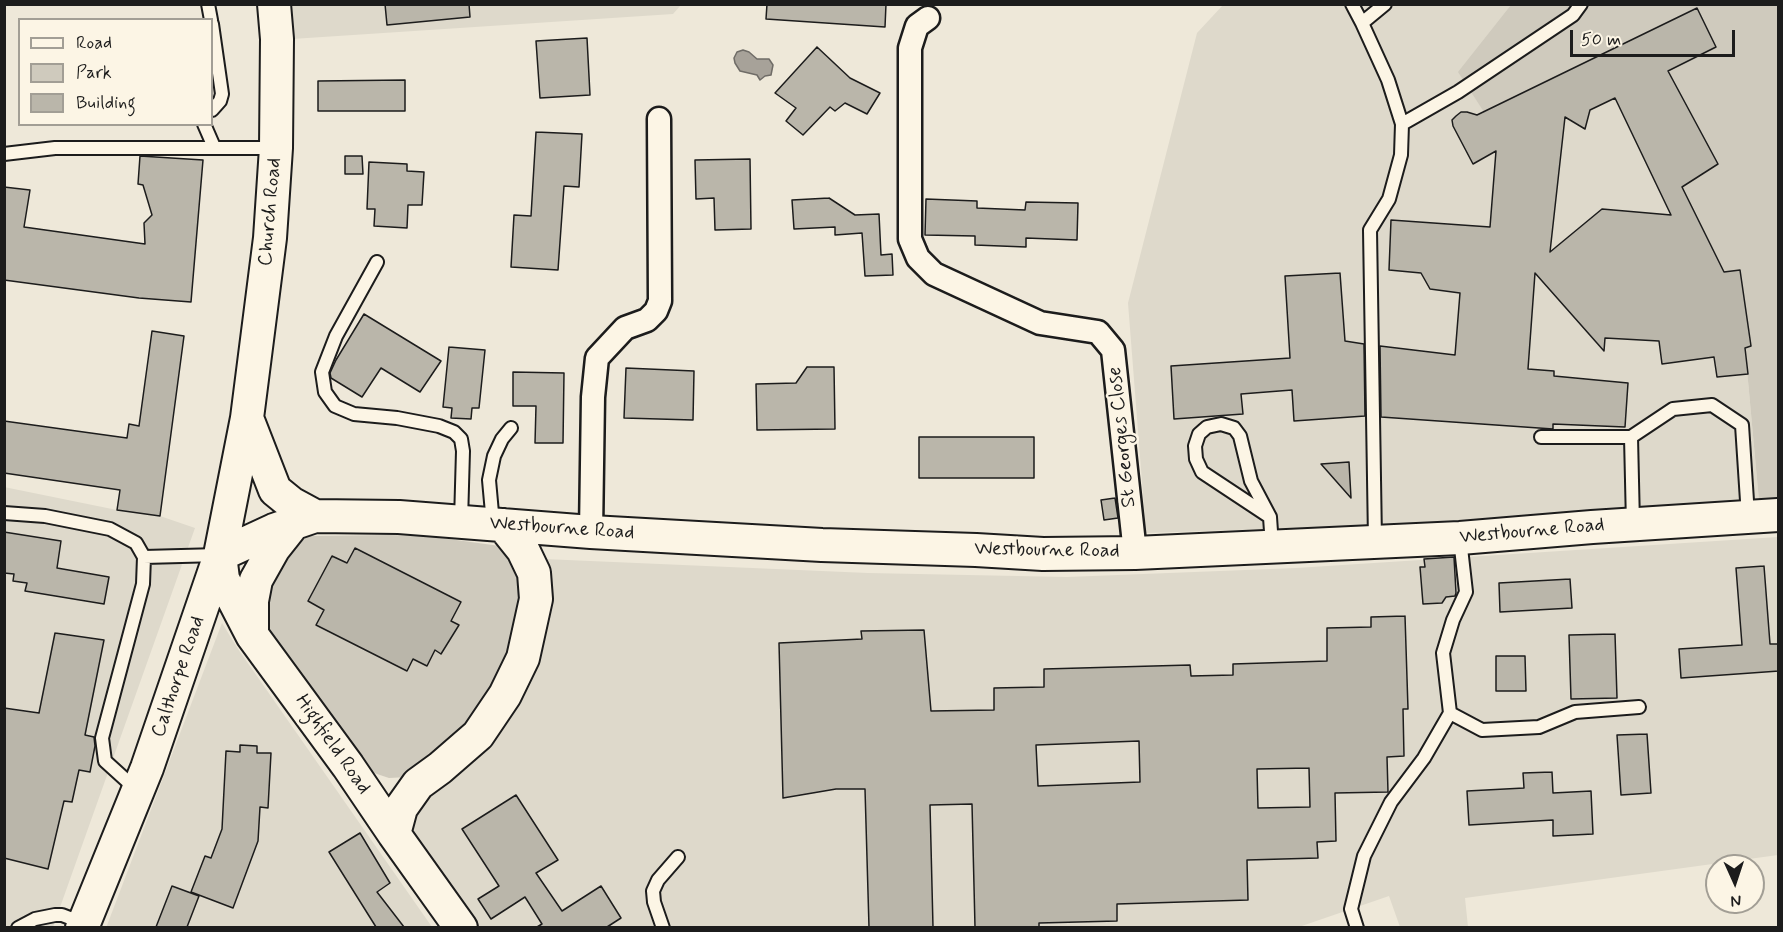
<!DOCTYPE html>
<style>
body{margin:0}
#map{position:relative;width:1783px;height:932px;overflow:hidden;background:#eee8d9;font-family:Mynerve,sans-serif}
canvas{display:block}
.frame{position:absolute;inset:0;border:6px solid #1c1c1c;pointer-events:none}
.legend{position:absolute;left:18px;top:18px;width:195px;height:108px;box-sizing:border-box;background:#fcf5e5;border:2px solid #a29e95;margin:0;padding:8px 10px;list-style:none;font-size:18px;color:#1c1c1c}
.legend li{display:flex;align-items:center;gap:12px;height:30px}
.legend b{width:30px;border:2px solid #a29e95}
.north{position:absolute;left:1705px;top:854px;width:60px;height:60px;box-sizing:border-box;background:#fcf5e5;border:2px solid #a29e95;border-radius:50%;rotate:177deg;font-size:16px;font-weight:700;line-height:24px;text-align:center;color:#1c1c1c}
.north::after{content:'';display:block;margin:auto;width:21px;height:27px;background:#1c1c1c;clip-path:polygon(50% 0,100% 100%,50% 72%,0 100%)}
.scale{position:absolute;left:1570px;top:30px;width:165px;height:27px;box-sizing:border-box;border:3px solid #1c1c1c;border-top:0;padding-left:8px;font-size:18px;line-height:21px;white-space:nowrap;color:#1c1c1c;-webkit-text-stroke:4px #fcf5e5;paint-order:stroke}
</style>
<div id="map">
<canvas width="1783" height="932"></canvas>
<div class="frame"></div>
<ul class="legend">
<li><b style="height:8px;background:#fcf5e5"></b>Road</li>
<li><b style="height:16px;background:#cfcabd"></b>Park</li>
<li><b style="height:16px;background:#bab6aa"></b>Building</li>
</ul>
<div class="north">N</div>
<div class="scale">50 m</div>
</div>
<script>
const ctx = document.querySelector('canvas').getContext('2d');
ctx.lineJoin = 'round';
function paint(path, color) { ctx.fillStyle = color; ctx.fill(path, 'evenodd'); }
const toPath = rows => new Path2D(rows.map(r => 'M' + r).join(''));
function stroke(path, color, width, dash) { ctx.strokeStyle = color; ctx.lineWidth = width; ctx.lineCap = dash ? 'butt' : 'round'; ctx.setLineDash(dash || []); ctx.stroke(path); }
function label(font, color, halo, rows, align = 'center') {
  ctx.font = font + ' Mynerve,sans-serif'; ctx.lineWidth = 5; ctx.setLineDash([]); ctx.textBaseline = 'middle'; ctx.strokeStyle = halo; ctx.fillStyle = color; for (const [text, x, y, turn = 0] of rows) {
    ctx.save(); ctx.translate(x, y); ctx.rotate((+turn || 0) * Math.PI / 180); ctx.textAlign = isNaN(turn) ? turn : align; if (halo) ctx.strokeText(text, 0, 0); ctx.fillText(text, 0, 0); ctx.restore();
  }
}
const built = toPath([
 [289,5,681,5,673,14,292,39],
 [1223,5,1695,5,1716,47,1718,164,1682,187,1724,272,1740,270,1751,346,1745,348,1759,501,1420,524,1146,533,1128,303,1197,33],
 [4,487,117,510,160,516,195,528,53,927,5,927],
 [1778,537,1778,855,1465,898,1468,927,1400,927,1389,896,1296,928,476,927,413,837,408,806,544,559,868,573,1067,577,1296,568],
 [222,623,238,649,432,927,106,928]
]);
const green = toPath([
 [1511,5,1778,5,1778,499,1759,501,1745,348,1751,346,1748,323,1682,187,1718,164,1669,72,1716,47,1697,8,1484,112,1458,72],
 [390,535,427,536,500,546,513,561,522,581,522,615,513,645,494,686,467,727,408,777,389,778,368,771,267,632,260,609,271,575,289,549,309,536]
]);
const water = toPath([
 [743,50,749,52,757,59,769,59,773,65,771,75,765,76,760,80,757,75,740,71,735,63,734,58,737,52,743,50]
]);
const building = toPath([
 [385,4,469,4,470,17,387,25,385,4],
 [767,4,886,4,885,27,766,19,767,4],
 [1697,8,1716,47,1668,71,1718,164,1682,187,1724,272,1740,270,1751,346,1745,348,1748,374,1717,377,1714,357,1662,364,1659,341,1605,338,1604,351,1535,273,1528,369,1554,371,1554,376,1628,383,1625,427,1553,424,1553,429,1381,417,1380,346,1455,355,1460,293,1430,289,1421,273,1389,270,1391,220,1490,227,1496,151,1473,164,1453,126,1452,120,1456,116,1461,112,1467,112,1477,115,1697,8],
 [1615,98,1671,215,1602,209,1550,252,1565,117,1585,129,1590,110,1615,98],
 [587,38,590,95,540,98,536,41,587,38],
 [817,47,850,78,880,93,867,114,845,103,835,111,830,107,803,135,786,121,796,108,775,93,817,47],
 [405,80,405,111,318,111,318,81,405,80],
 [536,132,582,134,579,187,564,186,558,270,511,267,514,215,531,216,536,132],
 [140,156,203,160,191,302,139,298,4,280,4,187,30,190,24,227,145,244,144,223,152,215,143,185,138,184,140,156],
 [345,156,362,156,363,174,345,174,345,156],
 [750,159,751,229,715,230,714,198,696,199,695,160,750,159],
 [369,162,407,164,407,171,424,172,422,205,408,205,407,228,374,226,375,209,367,209,369,162],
 [829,198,855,215,879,214,881,255,892,254,893,275,865,276,862,233,835,235,835,227,794,229,792,200,829,198],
 [926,199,977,201,977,208,1025,210,1026,202,1078,203,1077,240,1026,238,1026,247,975,245,975,236,925,235,926,199],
 [1340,273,1345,341,1364,344,1365,416,1294,421,1292,390,1241,394,1243,414,1174,419,1171,366,1290,358,1285,276,1340,273],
 [364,314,441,361,420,392,381,368,362,397,331,378,330,373,336,360,364,314],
 [152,331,184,336,160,516,117,510,120,490,4,473,4,421,127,438,129,424,139,426,152,331],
 [449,347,485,350,479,408,472,408,471,419,451,418,452,408,443,407,449,347],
 [807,367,834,367,835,429,757,430,756,384,796,383,807,367],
 [626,368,694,371,693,420,624,418,626,368],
 [513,372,564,373,563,443,535,443,536,406,513,406,513,372],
 [919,437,1034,437,1034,478,919,478,919,437],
 [1349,462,1351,498,1321,464,1349,462],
 [1115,498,1118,518,1104,520,1101,500,1115,498],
 [4,532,61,541,57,568,109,577,104,604,25,591,27,583,13,581,14,574,4,573,4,532],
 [355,548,461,602,451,621,459,625,441,654,435,650,427,666,413,659,407,671,316,625,324,610,308,601,332,556,347,563,355,548],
 [1454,557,1456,593,1455,596,1446,597,1442,603,1423,604,1420,567,1425,567,1424,559,1454,557],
 [1764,566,1770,644,1779,644,1779,671,1681,678,1679,649,1742,645,1736,568,1764,566],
 [1570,579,1572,608,1500,612,1499,583,1570,579],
 [1405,616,1408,709,1403,709,1404,756,1387,757,1388,792,1335,793,1336,841,1317,842,1318,858,1247,860,1248,900,1117,904,1117,921,1039,923,1039,927,975,927,972,804,930,805,933,927,869,927,865,789,836,789,783,798,779,643,862,639,861,631,924,630,931,711,994,710,994,688,1044,687,1044,669,1190,665,1191,676,1233,675,1233,664,1327,661,1327,628,1371,627,1371,617,1405,616],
 [1139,741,1140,782,1038,786,1036,745,1139,741],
 [1309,768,1310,807,1258,808,1257,769,1309,768],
 [55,633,104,640,85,735,94,737,95,746,90,772,79,770,72,802,64,801,48,869,4,858,4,708,39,713,55,633],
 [1615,634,1617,698,1571,699,1569,635,1615,634],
 [1496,656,1525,656,1526,691,1496,691,1496,656],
 [1647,734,1651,793,1621,795,1617,735,1647,734],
 [240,745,257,746,257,753,271,753,268,808,260,807,258,841,233,908,191,892,205,856,211,858,222,829,226,751,240,752,240,745],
 [1552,772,1553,793,1591,791,1593,834,1553,836,1553,820,1469,825,1467,791,1524,788,1523,773,1552,772],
 [516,795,558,860,536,873,562,911,601,886,621,918,607,927,537,927,542,924,525,897,491,919,478,899,499,886,462,829,516,795],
 [360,833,390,883,377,892,404,927,376,927,329,852,360,833],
 [172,886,199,896,187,927,156,927,172,886]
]);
const lane = toPath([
 [208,4,211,20],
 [1352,4,1362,23],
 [212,24,222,94,220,101,212,110],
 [204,124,214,147],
 [1402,124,1458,92,1573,15,1581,4],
 [4,154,55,148,276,148],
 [377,262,336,336,322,372,325,392,335,406,354,414,397,418,439,426,454,432,461,439,463,451,461,521],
 [1541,437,1631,437],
 [4,513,45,516,110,529,136,543,144,557,143,584,102,738,105,761,137,790],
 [1270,517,1251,481,1240,436,1234,428,1221,424,1207,427,1199,434,1195,446,1196,459,1202,472,1270,517,1272,546],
 [493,524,489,480,494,456,502,439,511,428],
 [1633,524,1631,437,1673,409,1712,405,1742,425,1748,516],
 [1460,539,1466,592,1453,620,1443,653,1450,713,1482,730,1539,727,1575,712,1639,707],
 [1375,540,1370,230,1389,199,1401,155,1402,124,1388,80,1362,23,1385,4],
 [144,557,219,555],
 [18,928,35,919,55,915,62,915,83,923],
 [663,928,654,902,653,891,658,880,678,857],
 [1357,928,1351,909,1364,856,1391,802,1424,758,1450,713]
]);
const street = toPath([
 [928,18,917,26,910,48,910,239,918,258,934,274,1040,323,1098,332,1113,350,1135,553],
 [591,532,593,397,597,358,625,328,647,320,656,311,660,301,659,119]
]);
const secondary = toPath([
 [247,418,275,490,291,503,315,516],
 [220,555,274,530,315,516,399,517,591,532,822,545,976,550,1043,554,1135,553,1460,538,1592,527,1778,515],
 [220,555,223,579,252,635,348,766,394,834,461,928],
 [252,634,252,601,256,580,274,548,293,524],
 [394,834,401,808,418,784,440,768,478,735,505,695,523,658,536,599,534,573,523,550,503,525],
 [82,928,147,768,220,555,247,418,270,238,276,148,277,39,274,4]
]);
const streetNames = [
 ["Church Road",271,212,-85],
 ["St Georges Close",1123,437,-96],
 ["Westbourne Road",562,529,4],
 ["Westbourne Road",1532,532,-5],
 ["Westbourne Road",1047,551,1],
 ["Calthorpe Road",179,677,-71],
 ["Highfield Road",332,745,55]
];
paint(built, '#ded9cb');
paint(green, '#cfcabd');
paint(water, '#a7a299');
stroke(water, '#6f6c67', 1.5);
paint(building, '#bab6aa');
stroke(building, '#1c1c1c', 1.5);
stroke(lane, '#1c1c1c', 16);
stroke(street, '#1c1c1c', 27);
stroke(secondary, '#1c1c1c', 36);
stroke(lane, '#fcf5e5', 12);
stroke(street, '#fcf5e5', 22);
stroke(secondary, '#fcf5e5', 32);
label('20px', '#1c1c1c', '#fcf5e5', streetNames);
</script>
